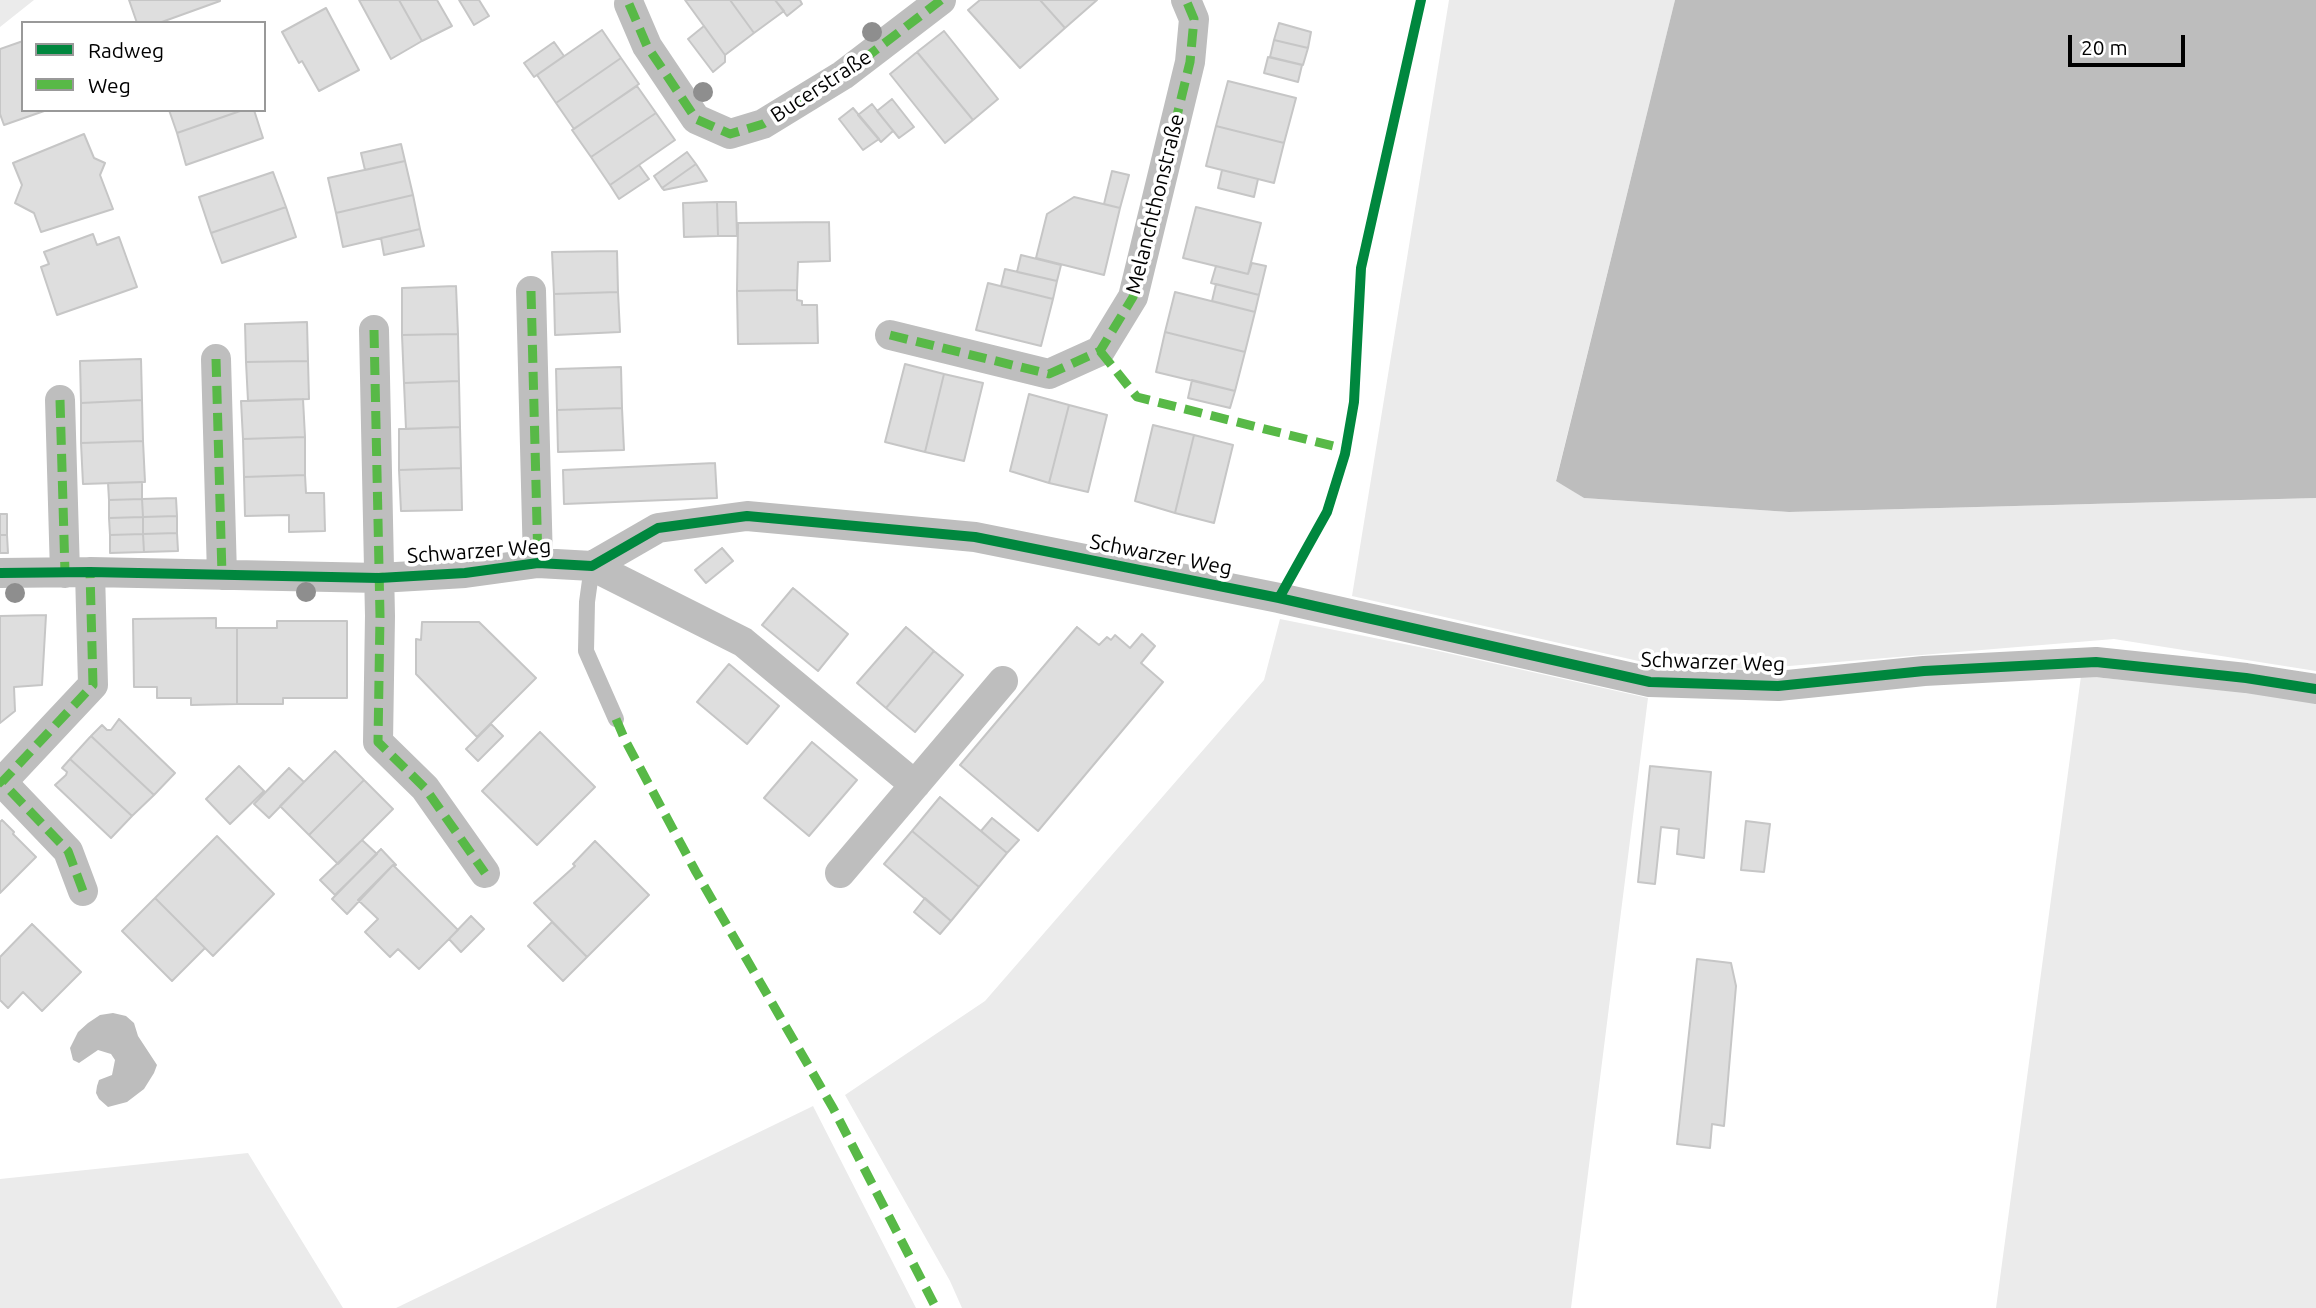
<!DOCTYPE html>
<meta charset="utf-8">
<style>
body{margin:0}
#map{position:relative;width:2316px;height:1308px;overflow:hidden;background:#fff;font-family:Ubuntu,sans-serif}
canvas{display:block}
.legend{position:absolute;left:21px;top:21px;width:245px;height:91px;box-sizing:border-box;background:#fff;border:2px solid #999;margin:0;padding:9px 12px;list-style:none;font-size:21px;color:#000}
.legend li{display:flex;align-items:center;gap:14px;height:35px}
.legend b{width:35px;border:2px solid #999}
.scale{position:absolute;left:2068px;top:35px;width:117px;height:32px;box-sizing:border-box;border:4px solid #000;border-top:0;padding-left:9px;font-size:21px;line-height:24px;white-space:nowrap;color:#000;-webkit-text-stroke:5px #fff;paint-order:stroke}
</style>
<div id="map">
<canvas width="2316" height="1308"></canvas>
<ul class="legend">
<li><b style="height:9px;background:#00873e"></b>Radweg</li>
<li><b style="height:9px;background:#58b947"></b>Weg</li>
</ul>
<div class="scale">20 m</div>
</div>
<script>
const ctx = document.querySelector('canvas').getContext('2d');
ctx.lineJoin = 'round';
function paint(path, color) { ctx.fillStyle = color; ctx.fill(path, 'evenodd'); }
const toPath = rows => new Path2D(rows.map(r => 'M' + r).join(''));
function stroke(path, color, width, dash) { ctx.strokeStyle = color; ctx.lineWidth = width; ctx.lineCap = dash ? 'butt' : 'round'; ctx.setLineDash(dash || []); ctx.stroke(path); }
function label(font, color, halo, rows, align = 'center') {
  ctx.font = font + ' Ubuntu,sans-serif'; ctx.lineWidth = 7; ctx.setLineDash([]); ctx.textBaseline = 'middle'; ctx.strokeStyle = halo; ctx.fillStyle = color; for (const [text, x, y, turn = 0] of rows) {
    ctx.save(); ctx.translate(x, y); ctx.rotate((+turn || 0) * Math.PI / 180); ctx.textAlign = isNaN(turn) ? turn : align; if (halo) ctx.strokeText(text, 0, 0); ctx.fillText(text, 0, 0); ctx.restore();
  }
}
const green = toPath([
 [0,0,34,0,0,27],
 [1449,0,1675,0,1556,480,1584,498,1789,512,2316,498,2316,671,2114,639,1753,669,1656,665,1352,596],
 [1280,619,1434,650,1648,698,1571,1308,962,1308,950,1281,845,1095,985,1001,1264,680],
 [2081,676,2247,691,2316,702,2316,1308,1996,1308],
 [813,1106,916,1308,396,1308,809,1108],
 [248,1153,343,1308,0,1308,0,1179]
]);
const water = toPath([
 [1675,0,2316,0,2316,498,1789,512,1584,498,1556,481],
 [113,1013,126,1016,134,1023,138,1036,157,1065,154,1073,144,1089,127,1102,108,1107,99,1099,96,1093,97,1086,99,1080,112,1075,115,1060,111,1054,98,1050,79,1063,73,1060,70,1048,78,1032,88,1023,100,1015]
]);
const building = toPath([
 [129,0,220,0,220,1,159,23,137,23,129,0],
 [359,0,399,0,422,41,391,59,359,0],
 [399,0,437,0,452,26,422,41,399,0],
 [459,0,479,0,489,16,474,25,459,0],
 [685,0,730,0,754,33,725,55,685,0],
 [730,0,775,0,784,11,754,33,730,0],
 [775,0,800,0,802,4,787,16,775,0],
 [980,0,1040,0,1065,28,1020,68,968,10,980,0],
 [1040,0,1097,0,1065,28,1040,0],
 [326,8,359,70,319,91,302,61,299,63,282,32,326,8],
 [1279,23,1311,32,1308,48,1274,40,1279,23],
 [704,26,725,55,725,62,713,72,688,39,704,26],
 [602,30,621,58,556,103,537,75,602,30],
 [944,31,998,99,973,120,917,52,944,31],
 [1274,40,1308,48,1303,65,1270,57,1274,40],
 [23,41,23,110,47,110,4,125,0,114,0,49,23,41],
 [554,42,564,56,534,77,524,63,554,42],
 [917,52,973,120,945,143,890,74,917,52],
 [1268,57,1302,65,1298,82,1264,73,1268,57],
 [621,58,639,84,574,129,556,103,621,58],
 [1228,81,1296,98,1284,143,1216,126,1228,81],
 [637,86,656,113,591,157,572,130,637,86],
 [892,99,914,127,899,138,877,111,892,99],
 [872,104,893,131,881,142,858,115,872,104],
 [853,108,879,139,863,150,839,119,853,108],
 [169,110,243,110,177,133,169,110],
 [243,110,254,110,263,138,186,165,177,133,243,110],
 [656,113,675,140,610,185,591,157,656,113],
 [1216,126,1284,143,1274,183,1206,166,1216,126],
 [84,134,94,158,105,163,100,175,113,209,41,232,34,213,15,203,22,185,13,163,84,134],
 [401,144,405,161,365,170,361,153,401,144],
 [687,152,696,164,662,188,654,176,687,152],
 [405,161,413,195,336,213,328,178,405,161],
 [696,164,707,181,664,190,662,188,696,164],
 [639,165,649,179,619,199,610,185,639,165],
 [1222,170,1258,179,1254,197,1218,188,1222,170],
 [1112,171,1129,175,1120,208,1104,204,1112,171],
 [273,172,286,207,211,233,199,197,273,172],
 [413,195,420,229,343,247,336,213,413,195],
 [1074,197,1120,208,1104,275,1036,258,1047,214,1074,197],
 [717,202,736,202,737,236,718,236,717,202],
 [717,202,718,236,684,237,683,203,717,202],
 [286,207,296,237,222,263,211,233,286,207],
 [1196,207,1261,223,1248,274,1183,258,1196,207],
 [829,222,830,261,798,262,797,290,737,291,738,223,829,222],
 [420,229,424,246,384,255,381,238,420,229],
 [93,234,97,245,119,237,137,287,57,315,41,267,49,264,44,252,93,234],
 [617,251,618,292,554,294,552,252,617,251],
 [1021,255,1061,265,1057,281,1017,272,1021,255],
 [1252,263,1266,266,1259,295,1211,283,1216,266,1248,274,1252,263],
 [1005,269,1057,281,1053,299,1001,286,1005,269],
 [988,283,1053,299,1041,346,976,330,988,283],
 [1216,284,1259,295,1255,312,1212,301,1216,284],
 [456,286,458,334,402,335,402,288,456,286],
 [797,290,797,300,802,301,802,305,817,305,818,343,738,344,737,291,797,290],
 [618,292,620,332,555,335,554,294,618,292],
 [1175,292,1255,312,1245,352,1165,332,1175,292],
 [307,322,308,361,246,362,245,324,307,322],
 [1165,332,1245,352,1235,391,1156,372,1165,332],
 [458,334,459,381,404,383,402,335,458,334],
 [141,359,142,400,81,403,80,361,141,359],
 [308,361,309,399,248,401,246,362,308,361],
 [905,364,944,374,925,452,885,442,905,364],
 [621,367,622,408,557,410,556,369,621,367],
 [944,374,983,383,964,461,925,452,944,374],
 [1192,380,1235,391,1230,408,1188,398,1192,380],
 [459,381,460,427,406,429,404,383,459,381],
 [1029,394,1069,405,1049,483,1010,471,1029,394],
 [303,399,305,437,243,439,241,401,303,399],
 [142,400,143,441,81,443,81,403,142,400],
 [1069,405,1107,415,1088,492,1049,483,1069,405],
 [622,408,624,450,558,452,557,410,622,408],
 [1153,425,1194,435,1175,513,1135,501,1153,425],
 [460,427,461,468,399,470,399,429,460,427],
 [1194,435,1233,445,1214,523,1175,513,1194,435],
 [305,437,305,475,244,477,243,439,305,437],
 [143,441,145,482,83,484,81,443,143,441],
 [715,463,717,498,564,504,563,470,715,463],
 [461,468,462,510,401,511,399,470,461,468],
 [305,475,306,493,324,493,325,531,289,532,289,515,245,516,244,477,305,475],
 [142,482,142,499,109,500,108,483,142,482],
 [176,498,177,516,143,517,142,499,176,498],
 [142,499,143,517,109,518,109,500,142,499],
 [0,514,7,514,7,535,0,535,0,514],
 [177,516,177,533,143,534,143,517,177,516],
 [143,517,143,534,110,535,109,518,143,517],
 [177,533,178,551,144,552,143,534,177,533],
 [143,534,144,552,110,553,110,535,143,534],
 [0,535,7,535,8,553,0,553,0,535],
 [722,548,733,561,706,583,695,570,722,548],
 [793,588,848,634,818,671,762,625,793,588],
 [46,615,42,685,14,687,15,711,0,723,0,616,46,615],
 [216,618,216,628,237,628,237,704,191,705,191,698,157,698,157,687,134,687,133,619,216,618],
 [277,621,347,621,347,698,283,698,283,704,237,704,237,628,277,628,277,621],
 [422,622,479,622,536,678,477,737,416,674,416,639,421,640,422,622],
 [906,627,934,651,886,708,857,683,906,627],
 [1077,627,1099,645,1107,637,1111,640,1115,635,1130,648,1142,634,1155,646,1141,663,1163,682,1038,831,960,765,1077,627],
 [934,651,963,675,915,732,886,708,934,651],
 [729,664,779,706,747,744,697,702,729,664],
 [119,719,175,773,154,795,91,736,102,725,107,730,111,730,119,719],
 [491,724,503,736,478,761,466,749,491,724],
 [540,732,595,787,537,845,482,791,540,732],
 [91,736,154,795,132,816,70,759,91,736],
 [812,742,857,780,809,836,764,798,812,742],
 [335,751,364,780,309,835,280,806,335,751],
 [70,759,132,816,111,838,55,785,66,775,67,772,62,768,70,759],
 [239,766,264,791,230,824,206,799,239,766],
 [1650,766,1711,772,1704,858,1677,854,1679,829,1661,827,1655,884,1638,882,1650,766],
 [289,768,304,782,269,818,254,804,289,768],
 [364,780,393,809,338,864,309,835,364,780],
 [940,797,1007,853,979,887,912,831,940,797],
 [992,818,1019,840,1007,853,981,831,992,818],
 [2,820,14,832,13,834,36,857,0,893,0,822,2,820],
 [1746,821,1770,824,1764,872,1741,870,1746,821],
 [912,831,979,887,951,921,884,864,912,831],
 [217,836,274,894,213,956,155,898,217,836],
 [362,840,377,854,335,895,320,880,362,840],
 [595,841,649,895,587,957,534,903,575,866,573,864,595,841],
 [381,849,396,865,393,865,347,914,332,899,381,849],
 [393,865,458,930,419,969,398,949,390,957,365,932,378,919,358,900,393,865],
 [155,898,205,948,172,981,122,931,155,898],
 [925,898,951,921,940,934,914,912,925,898],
 [471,916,484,929,461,952,449,939,471,916],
 [552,922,587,957,563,981,528,946,552,922],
 [32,924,81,972,42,1011,23,992,8,1008,0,1000,0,957,32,924],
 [1697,959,1731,963,1736,986,1724,1126,1712,1124,1710,1148,1677,1144,1697,959]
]);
const service = toPath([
 [592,566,587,602,586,651,616,719]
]);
const minor = toPath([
 [629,4,647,46,696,119,730,134,763,124,843,75,941,0],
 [531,291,538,563],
 [374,330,380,616,378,742,425,788,485,873],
 [890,335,1049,374,1100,351,1133,297,1190,62,1194,19,1186,0],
 [216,359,222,575],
 [60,400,65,573],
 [592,566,743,642,915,785],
 [0,573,90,572,379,578,465,573,538,563,592,566,658,528,747,516,975,537,1279,598,1650,682,1778,686,1924,671,2096,662,2246,678,2316,689],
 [840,873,1003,681],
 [83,891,68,851,2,782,93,685,90,572]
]);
const quiet = toPath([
 [629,4,647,46,696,119,730,134,763,124,843,75,941,0],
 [531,291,538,563],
 [374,330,380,616,378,742,425,788,485,873],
 [890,335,1049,374,1100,351,1133,297,1190,62,1194,19,1186,0],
 [1100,351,1137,397,1345,449],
 [216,359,222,575],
 [60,400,65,573],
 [616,719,625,740,696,872,833,1108,936,1308],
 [83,891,68,851,2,782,93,685,90,572]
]);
const cycleway = toPath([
 [0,573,90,572,379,578,465,573,538,563,592,566,658,528,747,516,975,537,1279,598,1650,682,1778,686,1924,671,2096,662,2246,678,2316,689],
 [1279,598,1327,512,1345,454,1354,402,1361,268,1421,0]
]);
const trees = [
 [872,32],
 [703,92],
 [306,592],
 [15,593]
];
const streetNames = [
 ["Bucerstraße",821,86,-33],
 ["Melanchthonstraße",1155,204,-76],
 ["Schwarzer Weg",479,551,-4],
 ["Schwarzer Weg",1161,555,11],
 ["Schwarzer Weg",1713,662,2]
];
paint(green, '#ebebeb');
paint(water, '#bdbdbd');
paint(building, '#dedede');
stroke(building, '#c6c6c6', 2);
stroke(service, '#bebebe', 16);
stroke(minor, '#bebebe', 30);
stroke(quiet, '#58b947', 9, [18, 9]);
stroke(cycleway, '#00873e', 10);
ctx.fillStyle = '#8e8e8e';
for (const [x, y] of trees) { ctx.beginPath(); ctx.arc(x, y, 10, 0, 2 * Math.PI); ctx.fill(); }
label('21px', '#000', '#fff', streetNames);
</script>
